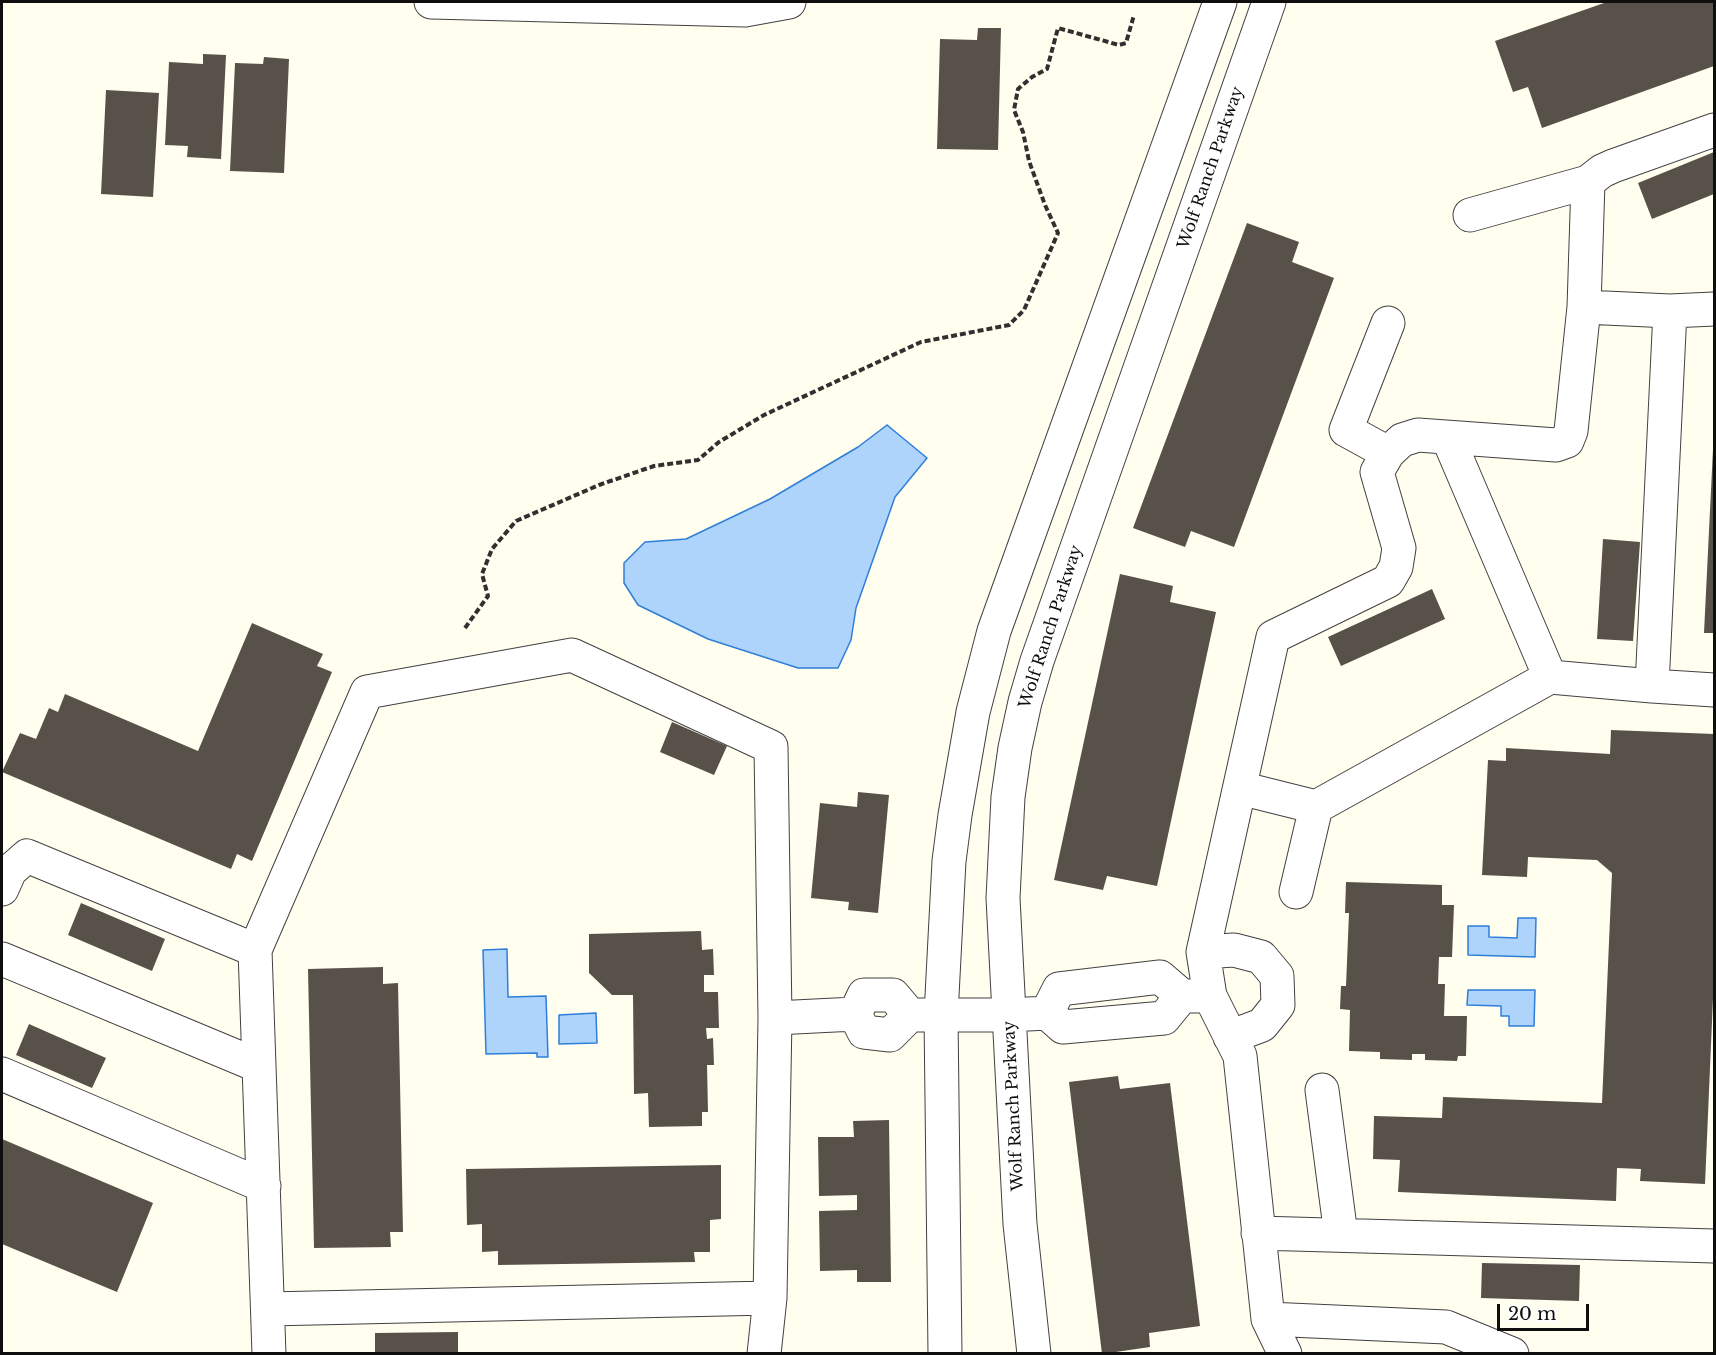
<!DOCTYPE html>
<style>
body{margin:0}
#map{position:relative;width:1716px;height:1355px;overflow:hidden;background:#fffeef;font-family:"Libre Baskerville",serif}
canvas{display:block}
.frame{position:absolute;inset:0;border:3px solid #0e0e0e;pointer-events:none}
.scale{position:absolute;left:1497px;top:1304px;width:92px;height:27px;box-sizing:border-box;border:3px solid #0e0e0e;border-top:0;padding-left:8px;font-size:18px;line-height:21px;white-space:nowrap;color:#0e0e0e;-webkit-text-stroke:4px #fff;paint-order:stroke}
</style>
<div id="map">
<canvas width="1716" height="1355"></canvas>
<div class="frame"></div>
<div class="scale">20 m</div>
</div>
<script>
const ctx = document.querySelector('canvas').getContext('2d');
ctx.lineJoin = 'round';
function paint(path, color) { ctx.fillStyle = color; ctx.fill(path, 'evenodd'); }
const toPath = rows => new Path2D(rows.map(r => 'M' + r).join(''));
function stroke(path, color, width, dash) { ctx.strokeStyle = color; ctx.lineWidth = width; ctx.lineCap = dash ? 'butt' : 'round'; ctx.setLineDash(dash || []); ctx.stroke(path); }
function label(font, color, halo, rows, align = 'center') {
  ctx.font = font + ' "Libre Baskerville",serif'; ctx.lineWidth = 6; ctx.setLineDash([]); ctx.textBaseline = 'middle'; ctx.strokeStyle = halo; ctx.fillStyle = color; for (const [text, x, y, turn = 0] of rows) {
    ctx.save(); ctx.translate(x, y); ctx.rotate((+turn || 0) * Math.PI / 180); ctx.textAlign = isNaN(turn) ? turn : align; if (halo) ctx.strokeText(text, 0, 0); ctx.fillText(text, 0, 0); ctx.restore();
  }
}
const water = toPath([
 [887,425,927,458,895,497,856,608,851,640,838,668,798,668,708,639,638,605,624,583,624,563,645,542,686,539,770,499,858,447,887,425],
 [1518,918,1536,918,1535,957,1468,955,1468,926,1489,926,1489,937,1517,938,1518,918],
 [507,949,508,997,546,996,548,1057,537,1057,537,1053,486,1054,483,950,507,949],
 [1468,990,1535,990,1534,1026,1509,1026,1509,1016,1501,1016,1501,1006,1467,1005,1468,990],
 [596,1013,597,1043,559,1044,559,1015,596,1013]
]);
const building = toPath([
 [1607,2,1714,2,1714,66,1542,128,1528,87,1513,92,1495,41],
 [978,28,1001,28,998,150,937,149,940,39,977,40],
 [203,54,226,55,221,159,187,157,188,146,165,145,169,62,203,64],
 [264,57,289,59,284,173,230,171,235,63,263,64],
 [106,90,159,93,153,197,101,194],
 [1714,152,1714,194,1652,219,1638,183],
 [1247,223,1299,242,1292,262,1334,278,1234,547,1191,531,1185,547,1133,528],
 [1713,449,1714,449,1714,633,1704,633],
 [1603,539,1640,542,1633,641,1597,639],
 [1120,574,1173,586,1170,602,1216,612,1157,886,1107,876,1103,890,1054,880],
 [1432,589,1445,619,1341,666,1328,637],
 [252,623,323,654,317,666,332,672,252,861,237,854,231,869,2,772,20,733,36,739,49,708,58,712,65,694,198,751],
 [672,722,727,746,714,775,660,752],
 [1611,730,1714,734,1714,975,1705,1184,1640,1181,1641,1169,1617,1168,1616,1201,1398,1192,1400,1160,1373,1159,1374,1116,1442,1118,1443,1097,1602,1103,1612,873,1597,860,1528,857,1527,877,1482,875,1488,760,1506,761,1506,748,1610,754],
 [858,792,889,795,878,913,848,910,849,902,811,898,820,803,857,807],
 [1346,882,1442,885,1442,905,1454,905,1452,957,1439,957,1438,984,1445,984,1444,1016,1467,1016,1466,1056,1458,1056,1457,1061,1425,1060,1425,1054,1412,1054,1412,1060,1380,1059,1380,1052,1349,1051,1350,1010,1340,1009,1341,986,1346,986,1349,913,1345,913],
 [81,903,165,939,152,971,68,935],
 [701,931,702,950,713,949,714,975,704,975,704,992,718,992,719,1028,706,1028,707,1039,713,1038,714,1065,707,1065,708,1112,702,1112,702,1126,649,1127,648,1093,634,1094,633,995,612,995,589,973,589,934],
 [383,967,383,984,398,983,403,1232,390,1232,391,1247,314,1248,308,969],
 [29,1024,106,1058,92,1088,16,1055],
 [1118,1076,1120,1089,1170,1083,1200,1326,1149,1333,1150,1347,1102,1354,1069,1082],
 [889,1120,891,1282,857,1282,857,1270,820,1271,819,1211,857,1210,857,1195,819,1196,818,1137,854,1137,853,1121],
 [2,1139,153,1203,117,1292,2,1244],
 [721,1165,721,1219,710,1220,710,1252,694,1252,695,1262,498,1265,498,1251,482,1252,482,1224,467,1225,466,1169],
 [1482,1263,1580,1265,1579,1301,1481,1298],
 [458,1332,458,1354,375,1354,375,1333]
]);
const path = toPath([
 [465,628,488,596,482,574,492,549,516,521,599,485,654,466,698,460,719,442,764,415,921,342,1009,325,1024,310,1058,233,1045,205,1029,161,1023,132,1014,110,1018,89,1032,77,1047,69,1058,28,1119,45,1126,43,1134,15]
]);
const minor = toPath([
 [431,2,745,10,789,2],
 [1470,215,1588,182],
 [1584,307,1670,311],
 [1714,309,1670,311,1652,686,1714,690],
 [1388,323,1346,430,1388,453],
 [1448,438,1550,677],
 [1240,788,1316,807,1550,677,1652,686],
 [2,889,10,871,27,856,255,950],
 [1296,892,1316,807],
 [1203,952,1234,950,1261,957,1277,976,1278,1005,1262,1025,1230,1037],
 [2,959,259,1066],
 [1210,996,1203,952,1273,637,1388,581,1396,567,1399,548,1377,472,1388,453,1402,440,1418,435,1556,445,1567,441,1571,431,1584,307,1588,182,1602,171,1613,166,1714,130],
 [1047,1013,1059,989,1160,977,1182,996,1210,996,1240,1056,1268,1319,1285,1354],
 [855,1014,864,1032,890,1035,910,1015,1009,1015,1047,1013,1063,1027,1164,1018,1182,996],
 [855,1014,864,995,893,995,910,1015],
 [2,1074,264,1186],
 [1322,1090,1341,1235],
 [1258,1233,1714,1246],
 [268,1309,770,1298],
 [1268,1319,1446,1327,1512,1354],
 [269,1354,255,950,367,692,572,655,771,747,775,1018],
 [764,1354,770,1298,775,1018,855,1014],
 [945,1354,941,1015,949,861,955,815,973,712,994,631,1220,2],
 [1034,1354,1020,1224,1003,898,1008,797,1015,748,1025,702,1037,661,1269,2]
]);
const streetNames = [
 ["Wolf Ranch Parkway",1211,168,-71],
 ["Wolf Ranch Parkway",1051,627,-72],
 ["Wolf Ranch Parkway",1014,1106,-93]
];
paint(water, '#aed4fc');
stroke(water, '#2f7ed9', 1.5);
paint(building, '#585149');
stroke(minor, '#414141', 35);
stroke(path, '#303030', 4, [6, 3]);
stroke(minor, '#fff', 33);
label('16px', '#0e0e0e', '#fff', streetNames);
</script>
